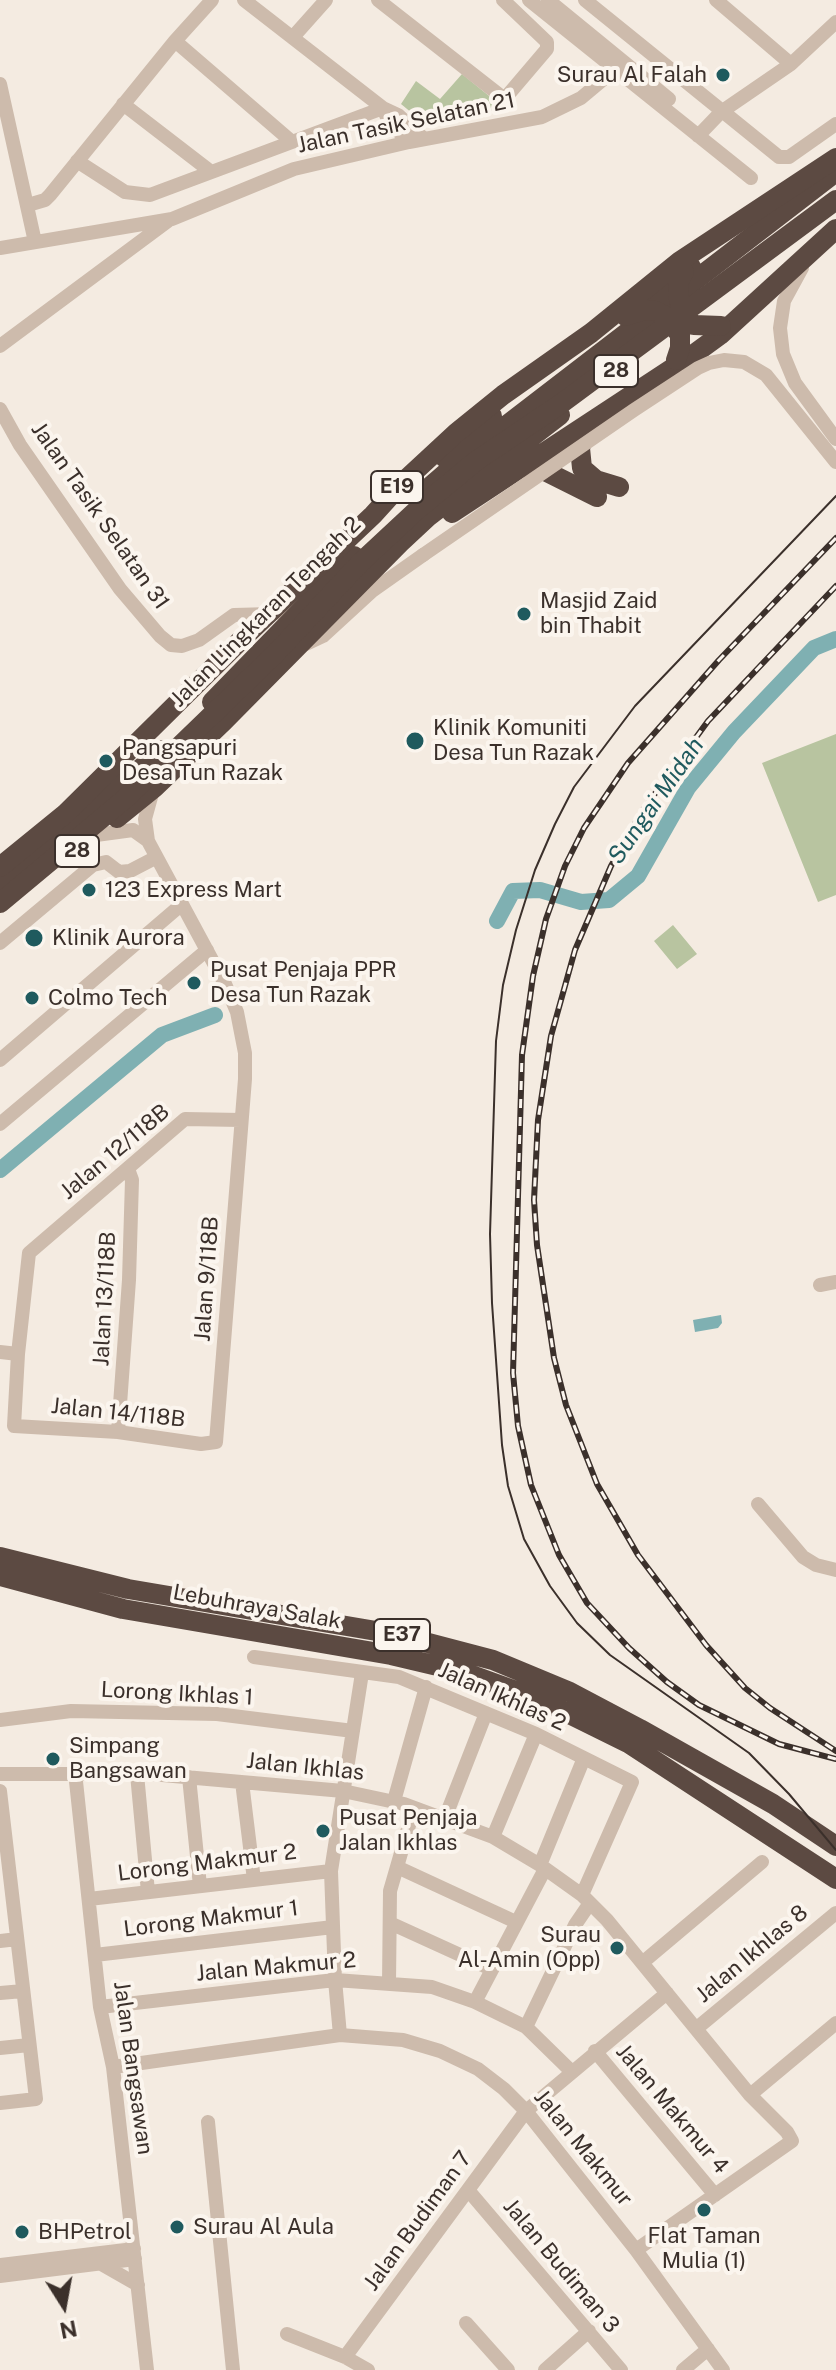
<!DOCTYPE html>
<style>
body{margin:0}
#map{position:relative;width:836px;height:2370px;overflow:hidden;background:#f4ebe1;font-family:"Public Sans",sans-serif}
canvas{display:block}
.north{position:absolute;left:24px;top:2266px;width:80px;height:80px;-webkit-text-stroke:6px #fbf5ee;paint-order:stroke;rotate:169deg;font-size:22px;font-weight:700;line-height:32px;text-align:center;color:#3b302b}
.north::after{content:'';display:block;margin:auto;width:28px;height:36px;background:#3b302b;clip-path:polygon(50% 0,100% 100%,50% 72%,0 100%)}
</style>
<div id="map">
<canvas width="836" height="2370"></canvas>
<div class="north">N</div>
</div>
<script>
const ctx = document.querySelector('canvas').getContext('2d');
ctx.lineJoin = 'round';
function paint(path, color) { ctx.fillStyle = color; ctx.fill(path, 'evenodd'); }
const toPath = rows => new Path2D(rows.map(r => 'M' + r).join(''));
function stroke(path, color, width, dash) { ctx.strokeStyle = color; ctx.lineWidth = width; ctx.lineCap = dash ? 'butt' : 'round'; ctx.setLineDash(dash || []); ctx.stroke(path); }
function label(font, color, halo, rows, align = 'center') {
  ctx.font = font + ' "Public Sans",sans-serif'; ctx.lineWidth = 8; ctx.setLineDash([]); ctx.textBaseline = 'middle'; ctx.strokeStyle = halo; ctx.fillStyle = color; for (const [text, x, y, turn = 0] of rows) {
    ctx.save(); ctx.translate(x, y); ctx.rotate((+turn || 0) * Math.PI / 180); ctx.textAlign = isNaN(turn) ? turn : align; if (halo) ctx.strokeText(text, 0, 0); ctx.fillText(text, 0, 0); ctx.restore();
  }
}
const green = toPath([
 [462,74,504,108,424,123,401,104,416,81,440,99],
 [836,734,836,895,818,902,762,763],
 [673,925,697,954,677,969,654,941]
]);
const water = toPath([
 [721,1315,722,1323,718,1328,695,1332,693,1320]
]);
const river = toPath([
 [497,921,513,891,540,890,581,902,609,900,638,876,688,788,734,732,814,648,836,639],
 [0,1170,162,1035,215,1015]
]);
const minor = toPath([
 [244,0,383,108],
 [378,0,502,97,507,96,547,49,547,42,503,0],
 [529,0,751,178],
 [548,0,669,99],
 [585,0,779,157,789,157,836,124],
 [716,0,791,64],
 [293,37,326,0],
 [175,41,291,141],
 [0,84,35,242],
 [123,104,210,171],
 [698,136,721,112,791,64,836,22],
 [409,142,389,122,383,108,398,115,424,139],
 [77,161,125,192,150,195,383,108],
 [28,205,45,200,50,195,175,41,212,0],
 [0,248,172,219,294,169,409,142,542,117,581,98,624,62],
 [802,268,784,301,780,328,783,354,795,383,836,439],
 [0,346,168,221],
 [0,409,20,445,120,589,160,636,171,645,182,646,199,640,234,615,271,614,284,611,305,600],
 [306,644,323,636,372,591,423,555],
 [153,790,145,819,148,841,225,984,237,1012,245,1053,245,1079,216,1442,201,1444,118,1432,14,1426,18,1354,29,1253,185,1119,241,1120],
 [96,835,133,830,147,840],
 [0,943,93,865,106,862,119,872,130,871,155,858],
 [0,1060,181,905],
 [0,1124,207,950],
 [820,1285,836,1282],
 [0,1352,18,1354],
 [118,1432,129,1280,132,1180,128,1169],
 [758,1504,803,1557,816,1565,836,1570],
 [254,1657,399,1677,536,1734,632,1782,582,1895],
 [0,1720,71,1711,217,1714,353,1731],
 [75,1772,100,2007,113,2067,147,2370],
 [0,1774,151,1774,343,1791,404,1804,493,1837,540,1865,582,1895,607,1920,750,2095,787,2132,792,2141,636,2250],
 [137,1774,148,1892],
 [189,1777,200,1886],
 [242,1782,254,1880],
 [0,1791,36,2099,0,2103],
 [394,1801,426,1687],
 [445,1818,486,1713],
 [493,1837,536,1734],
 [540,1865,584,1758],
 [397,1867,516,1922],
 [89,1899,331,1871],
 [390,1923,491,1969],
 [0,1941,17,1939],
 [95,1955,333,1927],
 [642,1963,762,1862],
 [389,1983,390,1891,412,1815],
 [0,1993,23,1991],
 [475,2002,545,1869],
 [100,2007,335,1980,432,1987,475,2002,526,2027,572,2072],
 [526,2027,575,1925,590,1903],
 [697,2028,836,1913],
 [340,2035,335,1980,331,1871,362,1673],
 [0,2048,29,2045],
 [595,2051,715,2195],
 [113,2067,340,2035,403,2040,440,2051,478,2069,504,2089,526,2111,636,2250,723,2370],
 [750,2095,836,2023],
 [208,2122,233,2370],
 [468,2190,621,2370],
 [0,2265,134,2249],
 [103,2265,138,2285],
 [0,2276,135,2259],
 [466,2323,508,2370],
 [287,2334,345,2357,368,2370],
 [345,2357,526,2111,667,1993],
 [545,2370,589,2331],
 [683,2370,708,2349]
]);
const highway = toPath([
 [640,305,691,267],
 [585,432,580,448,582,468,596,480,619,487],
 [445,458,492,416],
 [528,468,543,470,597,497],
 [425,491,455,465,836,172],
 [452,513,694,354,720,335,836,229],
 [212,702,354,556],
 [117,818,154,788,224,721,400,543,429,516,560,415],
 [0,885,163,750],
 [0,1557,128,1589,394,1634,493,1660,570,1692,640,1729,773,1804,836,1846],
 [0,1576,123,1609,391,1655,463,1672,543,1701,628,1743,836,1879]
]);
const tram = toPath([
 [836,496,635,706,574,787,555,824,535,870,516,930,503,985,496,1041,490,1234,492,1303,502,1445,508,1486,524,1539,550,1586,577,1623,610,1655,749,1753,789,1794,836,1850]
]);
const rail = toPath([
 [836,538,719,660,628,763,584,828,565,866,546,919,533,976,522,1055,513,1373,518,1426,531,1485,559,1555,587,1603,629,1648,667,1682,699,1705,779,1744,836,1759],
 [836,586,708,721,643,810,611,866,575,950,551,1036,538,1120,534,1200,537,1245,554,1358,566,1405,597,1484,638,1555,706,1645,745,1688,770,1708,836,1751]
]);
const minorBridge = toPath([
 [423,555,634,410,698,368,709,363,724,360,744,362,766,375,836,462]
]);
const highwayBridge = toPath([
 [684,272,679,281,678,295,683,315,694,325,721,326],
 [625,316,645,310,656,311,667,317,680,335,680,348,676,360],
 [0,867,65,814,241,640,373,515,402,483,456,433,503,395,591,333,680,261,836,158],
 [0,903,126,798,276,653,360,563,418,509,476,461,562,403,836,200]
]);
const markers = [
 [723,75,8,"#1f5a5e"],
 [524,614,8,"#1f5a5e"],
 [415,741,10,"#1f5a5e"],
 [106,761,8,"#1f5a5e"],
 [89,890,8,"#1f5a5e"],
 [34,938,10,"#1f5a5e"],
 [194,983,8,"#1f5a5e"],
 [32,998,8,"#1f5a5e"],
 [53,1759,8,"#1f5a5e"],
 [323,1831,8,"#1f5a5e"],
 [617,1948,8,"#1f5a5e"],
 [704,2210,8,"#1f5a5e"],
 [177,2227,8,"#1f5a5e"],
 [22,2232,8,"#1f5a5e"]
];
const shields = [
 [616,371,44],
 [397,487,52],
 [77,851,44],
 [402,1635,56]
];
const shieldNames = [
 ["28",616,371],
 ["E19",397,487],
 ["28",77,851],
 ["E37",402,1635]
];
const poiNames = [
 ["Surau Al Falah",707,75,"right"],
 ["Masjid Zaid",540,601],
 ["bin Thabit",540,626],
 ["Klinik Komuniti",433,728],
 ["Desa Tun Razak",433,753],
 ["Pangsapuri",122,748],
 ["Desa Tun Razak",122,773],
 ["123 Express Mart",105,890],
 ["Klinik Aurora",52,938],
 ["Pusat Penjaja PPR",210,970],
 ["Desa Tun Razak",210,995],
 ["Colmo Tech",48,998],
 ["Simpang",69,1746],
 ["Bangsawan",69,1771],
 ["Pusat Penjaja",339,1818],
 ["Jalan Ikhlas",339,1843],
 ["Surau",601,1935,"right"],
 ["Al-Amin (Opp)",601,1960,"right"],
 ["Surau Al Aula",193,2227],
 ["BHPetrol",38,2232],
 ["Flat Taman",704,2236,"center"],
 ["Mulia (1)",704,2261,"center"]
];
const streetNames = [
 ["Jalan Tasik Selatan 21",406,123,-12],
 ["Jalan Tasik Selatan 31",100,516,55],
 ["Jalan Lingkaran Tengah 2",266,612,-45],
 ["Jalan 12/118B",115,1152,-40],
 ["Jalan 9/118B",207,1279,-86],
 ["Jalan 13/118B",105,1299,-87],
 ["Jalan 14/118B",118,1413,6],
 ["Lebuhraya Salak",257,1607,10],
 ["Lorong Ikhlas 1",177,1694,3],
 ["Jalan Ikhlas 2",502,1697,24],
 ["Jalan Ikhlas",305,1767,6],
 ["Lorong Makmur 2",207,1863,-7],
 ["Lorong Makmur 1",211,1919,-7],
 ["Jalan Ikhlas 8",752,1954,-40],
 ["Jalan Makmur 2",276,1967,-5],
 ["Jalan Bangsawan",133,2068,82],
 ["Jalan Makmur 4",672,2109,50],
 ["Jalan Makmur",583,2148,51],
 ["Jalan Budiman 7",418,2221,-54],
 ["Jalan Budiman 3",561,2266,50]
];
const waterNames = [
 ["Sungai Midah",656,801,-55]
];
paint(green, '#b8c4a0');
paint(water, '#7fb0b2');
stroke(river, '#7fb0b2', 16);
stroke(minor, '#cdbbac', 14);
stroke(highway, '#5c4a42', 20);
stroke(tram, '#3b302b', 2);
stroke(rail, '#3b302b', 6);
stroke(rail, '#fbf5ee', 3, [9]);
stroke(minorBridge, '#cdbbac', 14);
stroke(highwayBridge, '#5c4a42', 20);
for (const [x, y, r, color] of markers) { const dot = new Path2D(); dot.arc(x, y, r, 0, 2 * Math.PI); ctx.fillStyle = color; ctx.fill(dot); stroke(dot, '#fbf5ee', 3); }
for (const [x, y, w] of shields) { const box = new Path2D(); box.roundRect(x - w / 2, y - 16, w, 32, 6); ctx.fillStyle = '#fbf5ee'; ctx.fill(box); stroke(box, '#3b302b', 2); }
label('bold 20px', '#3b302b', null, shieldNames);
label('22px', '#3b302b', '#fbf5ee', poiNames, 'left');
label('22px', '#3b302b', '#fbf5ee', streetNames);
label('italic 24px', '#1f5a5e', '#fbf5ee', waterNames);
</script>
